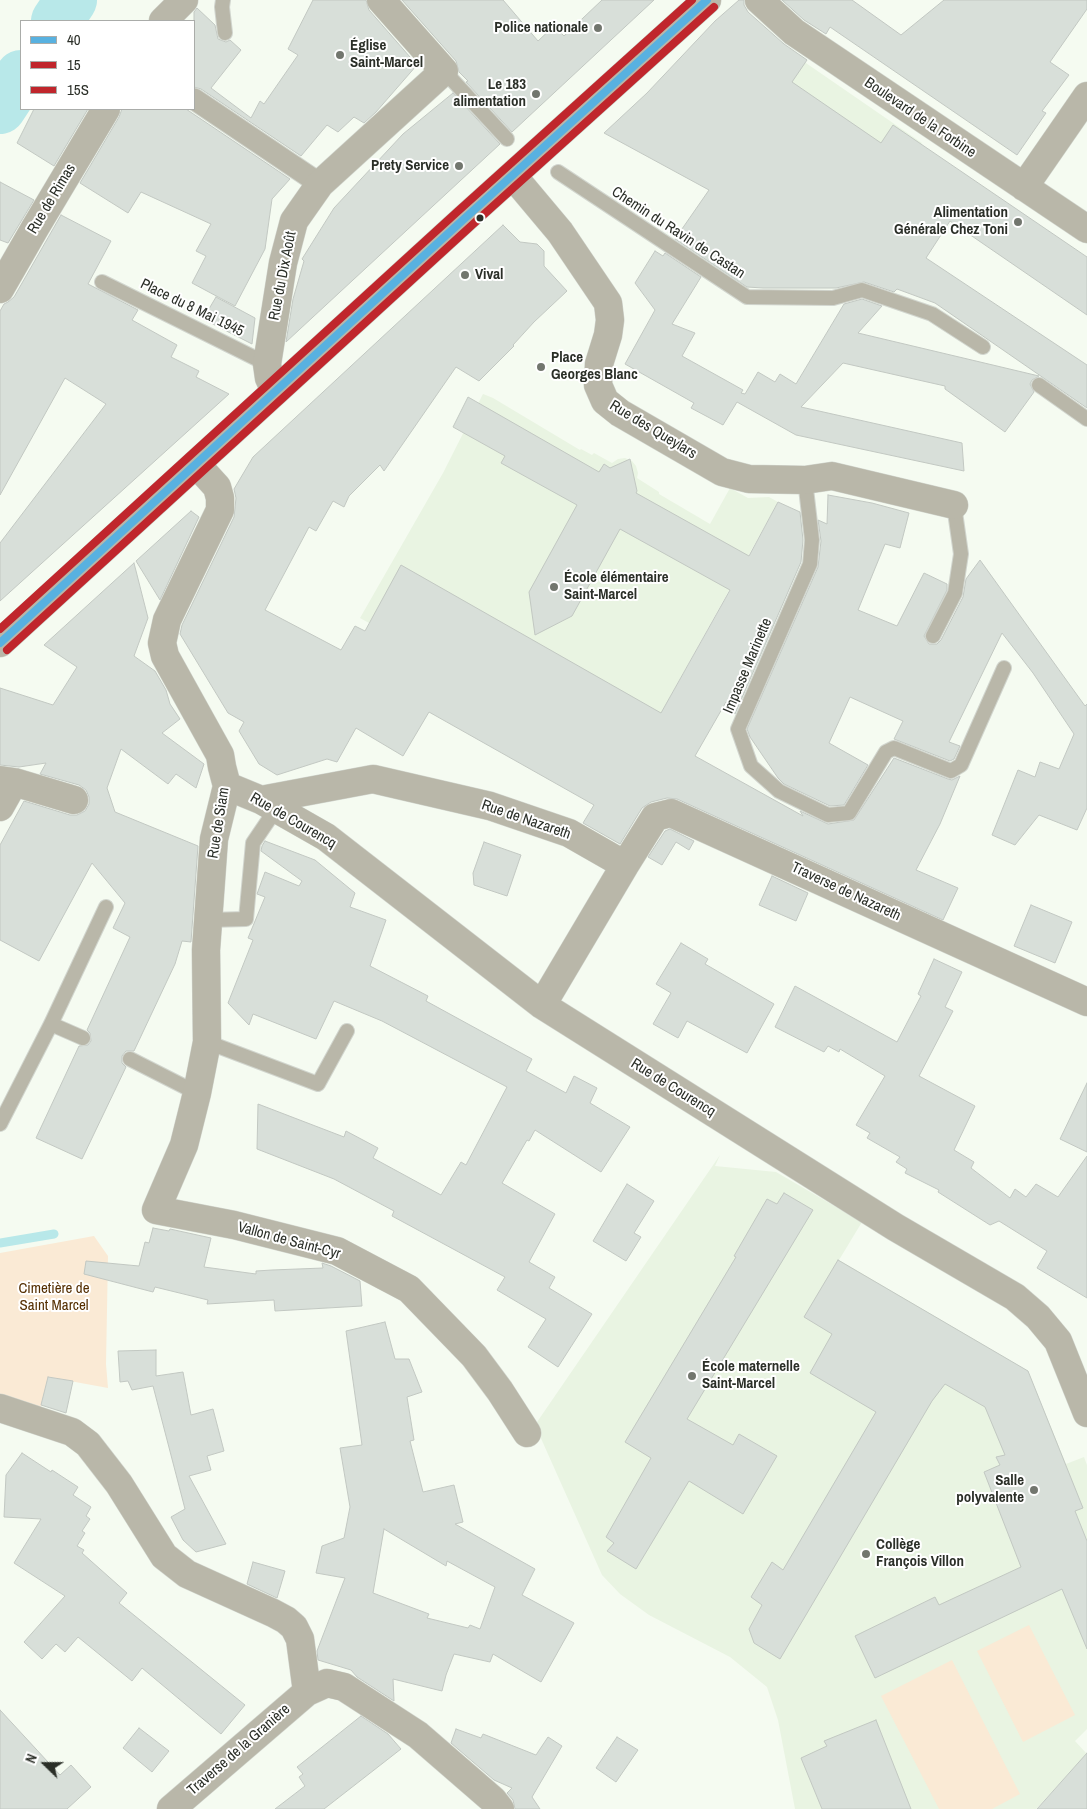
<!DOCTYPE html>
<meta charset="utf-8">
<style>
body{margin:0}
#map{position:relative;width:1087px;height:1809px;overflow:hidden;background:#f5fbf1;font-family:"Archivo Narrow",sans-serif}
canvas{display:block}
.legend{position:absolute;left:20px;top:20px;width:175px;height:90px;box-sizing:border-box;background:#fff;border:1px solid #aaaca9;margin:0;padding:6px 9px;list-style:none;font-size:15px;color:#2b2f28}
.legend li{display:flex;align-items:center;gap:10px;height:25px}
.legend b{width:25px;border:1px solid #aaaca9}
.north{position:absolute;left:20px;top:1739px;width:50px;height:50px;-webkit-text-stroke:4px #fff;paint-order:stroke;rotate:292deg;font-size:14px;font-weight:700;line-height:20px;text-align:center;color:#2b2f28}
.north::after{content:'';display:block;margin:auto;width:18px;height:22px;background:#2b2f28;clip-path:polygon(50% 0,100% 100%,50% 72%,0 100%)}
</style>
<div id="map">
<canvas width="1087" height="1809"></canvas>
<ul class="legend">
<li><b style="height:6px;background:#58b1e0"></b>40</li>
<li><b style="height:6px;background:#c0262c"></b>15</li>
<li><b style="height:6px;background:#c0262c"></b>15S</li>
</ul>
<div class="north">N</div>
</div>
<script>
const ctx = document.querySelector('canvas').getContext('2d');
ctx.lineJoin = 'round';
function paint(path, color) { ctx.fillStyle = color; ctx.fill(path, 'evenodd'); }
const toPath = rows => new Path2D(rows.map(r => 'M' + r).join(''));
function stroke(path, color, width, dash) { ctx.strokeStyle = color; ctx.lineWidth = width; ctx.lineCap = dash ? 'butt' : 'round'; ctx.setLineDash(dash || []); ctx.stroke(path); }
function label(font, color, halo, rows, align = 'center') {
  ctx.font = font + ' "Archivo Narrow",sans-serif'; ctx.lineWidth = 4; ctx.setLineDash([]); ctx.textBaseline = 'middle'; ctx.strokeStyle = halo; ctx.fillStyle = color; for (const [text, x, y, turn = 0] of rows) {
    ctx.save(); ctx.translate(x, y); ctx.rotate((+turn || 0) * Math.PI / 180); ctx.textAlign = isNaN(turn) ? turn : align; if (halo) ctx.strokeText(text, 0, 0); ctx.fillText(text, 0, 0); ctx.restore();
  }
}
const built = toPath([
 [787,50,922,143,868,222,747,108],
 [483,394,493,398,580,450,581,449,592,455,594,453,612,463,618,459,625,458,632,461,636,466,638,473,637,478,659,492,659,494,710,524,730,488,748,498,769,497,778,502,671,695,641,755,617,761,360,618,443,473],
 [720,1155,715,1166,776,1172,862,1222,839,1260,1028,1371,1066,1464,1084,1457,1087,1465,1087,1729,1075,1741,1087,1754,1036,1809,795,1809,778,1720,767,1687,730,1657,649,1615,620,1594,602,1575,535,1425]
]);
const green = toPath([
 [94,1236,108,1256,106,1364,108,1388,48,1377,40,1410,0,1397,0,1253],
 [1029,1625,1075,1715,1023,1742,977,1651],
 [952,1660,1020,1794,992,1809,939,1809,881,1696]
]);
const stream = toPath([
 [0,1243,54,1234]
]);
const river = toPath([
 [57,21,71,0],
 [0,108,21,76]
]);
const building = toPath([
 [313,0,366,0,369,10,417,65,376,112,364,123,354,117,338,132,327,125,301,156,201,89,194,87,194,12,197,8,215,25,218,39,226,42,230,40,241,50,211,88,251,118,260,101,264,104,298,55,288,49,313,0],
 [402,0,503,0,538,41,554,26,564,36,602,0,654,0,512,132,466,82,468,81,459,72,456,61,402,0],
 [739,0,744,0,744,5,748,12,784,44,807,60,792,82,881,143,893,125,1087,257,1087,315,950,221,926,258,1087,365,1087,408,935,303,897,289,894,292,864,282,836,288,763,288,747,287,675,239,709,190,604,133,647,93,715,21,739,0],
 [782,0,852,0,901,35,944,0,1087,0,1087,9,1050,62,1069,75,1042,111,1046,113,1017,155,830,27,826,34,804,20,782,0],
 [453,93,500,144,286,342,293,299,304,261,302,259,334,208,403,134,453,93],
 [34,109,88,109,54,166,17,143,34,109],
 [122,109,186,109,290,179,272,199,265,249,235,306,192,283,206,256,196,251,211,224,141,192,128,213,80,183,119,117,122,109],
 [0,182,34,200,8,243,0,240,0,182],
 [61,215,111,241,88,284,138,310,132,320,177,345,171,357,199,371,196,377,229,394,0,601,0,543,106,404,65,378,0,495,0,311,4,304,8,302,14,297,61,215],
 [503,225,520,242,537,244,544,251,544,266,567,291,534,322,513,345,514,346,479,381,456,367,384,471,380,465,349,496,344,507,333,501,316,531,309,527,265,610,341,650,355,626,365,631,401,565,661,713,730,590,620,529,572,616,535,635,529,592,577,505,501,463,505,456,453,427,468,397,599,472,604,464,610,468,630,459,637,491,636,493,749,556,778,502,800,512,803,540,801,562,735,714,726,702,695,756,803,816,800,811,828,824,854,820,894,758,948,779,952,780,960,776,940,824,916,870,958,888,943,920,677,799,667,798,651,802,642,808,620,844,583,823,594,805,429,712,403,756,356,728,337,762,327,759,277,775,259,764,239,731,244,722,228,713,180,634,182,625,234,517,236,498,234,489,253,457,503,225],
 [655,251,663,256,665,253,701,277,672,324,695,333,682,356,743,390,741,393,745,394,758,372,775,382,780,374,796,384,844,304,862,299,882,306,858,333,1039,376,1032,380,1030,384,1034,392,1005,432,945,389,945,386,843,363,801,407,962,443,964,471,796,435,737,402,723,425,691,408,694,403,625,364,655,310,635,283,655,251],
 [216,297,255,318,252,344,203,319,216,297],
 [828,495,872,503,909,513,900,548,885,544,858,610,897,626,924,573,947,584,947,590,924,636,929,644,937,644,941,640,963,597,966,579,980,560,1085,706,1087,704,1087,808,1077,830,1039,815,1015,845,992,835,1018,770,1035,777,1040,762,1059,769,1074,734,1033,673,1002,633,949,742,960,746,954,759,950,761,894,739,903,721,850,697,829,743,868,765,844,805,830,806,784,784,778,778,750,737,747,729,818,567,821,541,818,520,827,524,828,495],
 [191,511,199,517,160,600,136,561,191,511],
 [134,563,148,618,134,656,155,671,166,690,170,704,180,719,162,733,204,764,196,788,176,774,168,784,121,749,107,788,115,812,198,846,191,942,182,941,175,964,134,1051,126,1051,122,1056,122,1063,126,1067,82,1159,36,1138,79,1046,88,1045,91,1041,90,1033,87,1030,130,937,113,928,125,903,92,863,39,961,0,940,0,845,24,801,70,815,77,815,85,811,89,804,89,797,86,790,79,785,40,774,46,763,19,767,0,765,0,688,53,705,77,667,44,645,134,563],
 [670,829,694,841,689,850,676,842,662,865,648,857,665,831,670,829],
 [265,841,315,860,355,893,350,907,386,920,370,966,428,996,426,1001,532,1059,526,1071,566,1093,574,1076,597,1088,590,1103,630,1127,601,1172,535,1130,529,1141,527,1140,502,1183,555,1214,529,1262,555,1277,549,1288,592,1314,558,1367,528,1347,546,1319,497,1290,505,1277,392,1216,394,1211,334,1179,257,1149,258,1104,344,1137,346,1131,378,1148,373,1158,441,1195,461,1162,466,1165,507,1087,382,1021,334,1001,316,1039,253,1014,249,1025,228,1003,253,940,248,938,265,897,257,894,265,872,299,886,302,881,261,851,262,846,265,841],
 [484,842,521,855,507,896,474,885,473,873,484,842],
 [772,876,808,893,796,921,759,905,772,876],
 [1031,905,1072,922,1055,963,1014,946,1031,905],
 [681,943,708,959,705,964,774,1004,747,1053,687,1021,678,1038,653,1024,671,993,656,984,681,943],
 [934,959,962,972,945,1007,953,1011,919,1076,975,1106,954,1150,974,1162,971,1168,1010,1198,1015,1189,1026,1197,1036,1184,1058,1197,1087,1156,1087,1298,1037,1268,1047,1251,999,1221,990,1225,938,1192,939,1190,905,1173,907,1169,896,1162,900,1157,867,1138,870,1133,856,1125,885,1076,840,1049,839,1052,828,1046,824,1052,775,1027,795,986,897,1042,921,996,918,994,934,959],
 [1087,1083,1087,1152,1060,1139,1087,1083],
 [627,1184,654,1201,634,1233,641,1237,626,1261,593,1241,627,1184],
 [784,1193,813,1210,687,1419,733,1445,739,1434,777,1456,743,1514,689,1481,636,1569,607,1551,614,1543,606,1537,651,1458,625,1442,736,1257,734,1256,767,1199,777,1204,784,1193],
 [153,1228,169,1231,170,1229,211,1238,204,1267,256,1274,256,1271,272,1270,323,1268,322,1263,331,1266,360,1281,362,1306,275,1311,274,1300,207,1304,208,1300,155,1287,153,1292,84,1274,86,1261,139,1266,145,1242,149,1243,153,1228],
 [838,1260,1028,1371,1083,1508,1075,1511,1087,1541,1087,1649,1062,1589,875,1678,855,1636,935,1597,939,1605,1021,1567,984,1472,1000,1465,996,1457,1005,1455,985,1407,945,1384,932,1401,780,1659,754,1643,749,1629,762,1605,751,1597,772,1562,783,1570,876,1412,810,1373,832,1334,804,1317,838,1260],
 [385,1322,395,1359,409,1359,422,1392,407,1397,414,1440,410,1441,423,1492,454,1485,463,1522,455,1524,535,1569,522,1595,574,1623,541,1682,493,1654,490,1662,454,1654,446,1675,442,1691,393,1679,394,1701,357,1677,351,1670,318,1660,317,1651,345,1578,316,1573,322,1546,344,1538,350,1507,340,1448,362,1445,346,1331,385,1322],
 [384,1529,446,1566,447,1561,495,1587,480,1629,470,1625,468,1628,427,1618,429,1614,373,1593,384,1529],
 [156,1350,156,1376,183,1372,191,1415,213,1409,224,1451,207,1456,211,1470,189,1476,226,1544,196,1552,183,1540,171,1517,185,1509,153,1386,132,1390,128,1381,120,1382,118,1351,156,1350],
 [48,1377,73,1381,66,1413,41,1405,48,1377],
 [22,1453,51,1472,52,1470,78,1487,73,1495,91,1507,86,1516,90,1519,82,1531,85,1533,77,1546,84,1550,82,1553,127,1593,119,1603,245,1705,221,1734,142,1668,132,1681,78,1637,65,1652,56,1644,42,1659,24,1642,65,1596,14,1563,41,1519,4,1517,6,1475,22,1453],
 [253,1562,285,1571,277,1598,247,1584,253,1562],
 [0,1710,60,1775,71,1765,91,1787,67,1809,0,1809,0,1710],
 [361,1716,388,1734,401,1749,324,1809,275,1809,305,1786,299,1777,303,1774,297,1767,361,1716],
 [876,1720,911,1809,822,1809,801,1758,827,1746,824,1741,876,1720],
 [139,1728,169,1751,152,1772,123,1748,139,1728],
 [456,1729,481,1738,483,1734,536,1755,548,1737,562,1746,532,1797,540,1809,515,1809,513,1800,507,1793,512,1788,494,1780,451,1743,456,1729],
 [617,1737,638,1750,616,1782,596,1768,617,1737],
 [1087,1753,1087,1809,1037,1809,1087,1753]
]);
const service = toPath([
 [223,0,222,7,225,33],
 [444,71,507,139],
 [558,172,747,297,833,298,862,290,932,314,983,347],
 [102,282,267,364],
 [1039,385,1087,419],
 [805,480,812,540,810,564,738,729,751,766,779,791,828,815,849,813,886,752,894,748,951,771,961,765,1004,668],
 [933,636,955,593,961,554,954,505],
 [209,920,246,919,253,843,276,809],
 [51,1024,83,1038],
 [207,1042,318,1084,347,1031],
 [130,1059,197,1093],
 [0,1124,51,1024,106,907]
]);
const pedestrian = toPath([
 [194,99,320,184]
]);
const minor = toPath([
 [759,0,794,32,1087,229],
 [163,21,184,0],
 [513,176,560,232,608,303,610,320,608,335,599,364,598,385,605,401,620,413,722,472,749,479,805,480,832,476,954,505],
 [1024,187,1087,96],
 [0,289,35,228,106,109],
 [275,391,269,378,267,364,283,263,294,221,320,184,444,71,381,0],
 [196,464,217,487,220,498,220,510,167,620,162,643,165,656,220,755,222,767,227,786,214,839,206,950,207,1042,197,1093,184,1145,156,1210,234,1225,337,1251,409,1289,474,1356,500,1391,527,1433],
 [0,780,14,782,74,800],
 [227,786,261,800,326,837,542,1005,895,1227,1015,1297,1038,1317,1058,1341,1087,1413],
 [261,800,373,779,490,806,569,833,625,865,542,1005],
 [0,807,14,782],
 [625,865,655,817,671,813,1087,1002],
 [0,1408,72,1432,88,1444,119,1484,164,1556,187,1574,273,1613,286,1620,294,1627,300,1639,307,1692],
 [171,1809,307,1692,327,1683,344,1687,418,1735,493,1800,500,1809]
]);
const tertiary = toPath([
 [0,643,464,219,707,0]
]);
const bus1 = toPath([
 [0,643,464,219,707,0]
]);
const bus2 = toPath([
 [7,650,471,226,714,7]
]);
const bus3 = toPath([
 [0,629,457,212,692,0]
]);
const markers = [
 [598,28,5,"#72766e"],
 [340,55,5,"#72766e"],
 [536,94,5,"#72766e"],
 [459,166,5,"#72766e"],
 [480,218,4.5,"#2b2f28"],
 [1018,222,5,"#72766e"],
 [465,275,5,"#72766e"],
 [541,367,5,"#72766e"],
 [554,587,5,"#72766e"],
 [692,1376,5,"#72766e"],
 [1034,1490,5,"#72766e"],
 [866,1554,5,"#72766e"]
];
const poiNames = [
 ["Police nationale",588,28,"right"],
 ["Église",350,46],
 ["Saint-Marcel",350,63],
 ["Le 183",526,85,"right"],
 ["alimentation",526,102,"right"],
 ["Prety Service",449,166,"right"],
 ["Alimentation",1008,213,"right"],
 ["Générale Chez Toni",1008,230,"right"],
 ["Vival",475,275],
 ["Place",551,358],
 ["Georges Blanc",551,375],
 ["École élémentaire",564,578],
 ["Saint-Marcel",564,595],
 ["École maternelle",702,1367],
 ["Saint-Marcel",702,1384],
 ["Salle",1024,1481,"right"],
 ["polyvalente",1024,1498,"right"],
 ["Collège",876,1545],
 ["François Villon",876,1562]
];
const streetNames = [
 ["Boulevard de la Forbine",920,118,34],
 ["Rue de Rimas",52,199,-59],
 ["Chemin du Ravin de Castan",678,233,33],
 ["Rue du Dix Août",283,276,-79],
 ["Place du 8 Mai 1945",192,308,26],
 ["Rue des Queylars",653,430,31],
 ["Impasse Marinette",748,666,-67],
 ["Rue de Nazareth",526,820,19],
 ["Rue de Courencq",293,821,30],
 ["Rue de Siam",219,823,-81],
 ["Traverse de Nazareth",846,892,25],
 ["Rue de Courencq",673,1088,32],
 ["Vallon de Saint-Cyr",289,1241,15],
 ["Traverse de la Granière",239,1750,-41]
];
const parkNames = [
 ["Cimetière de",54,1289],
 ["Saint Marcel",54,1306]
];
paint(built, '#e9f4e2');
paint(green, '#faead5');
stroke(stream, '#b8e8e9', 9);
stroke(river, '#b8e8e9', 52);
paint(building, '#d8dfd9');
stroke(building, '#c2c8c2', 1);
stroke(service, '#d1d5ce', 16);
stroke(pedestrian, '#d1d5ce', 23);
stroke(minor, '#d1d5ce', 29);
stroke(tertiary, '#d1d5ce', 29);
stroke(service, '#b9b7a9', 14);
stroke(pedestrian, '#b9b7a9', 21);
stroke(minor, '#b9b7a9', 28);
stroke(tertiary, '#b9b7a9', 28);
stroke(bus1, '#58b1e0', 8);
stroke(bus2, '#c0262c', 8);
stroke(bus3, '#c0262c', 8);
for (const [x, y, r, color] of markers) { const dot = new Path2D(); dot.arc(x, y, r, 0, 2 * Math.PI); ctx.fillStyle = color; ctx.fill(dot); stroke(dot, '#fff', 2); }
label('bold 15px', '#2b2f28', '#fff', poiNames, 'left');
label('15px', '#2b2f28', '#fff', streetNames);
label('15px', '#542e00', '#fff', parkNames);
</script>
